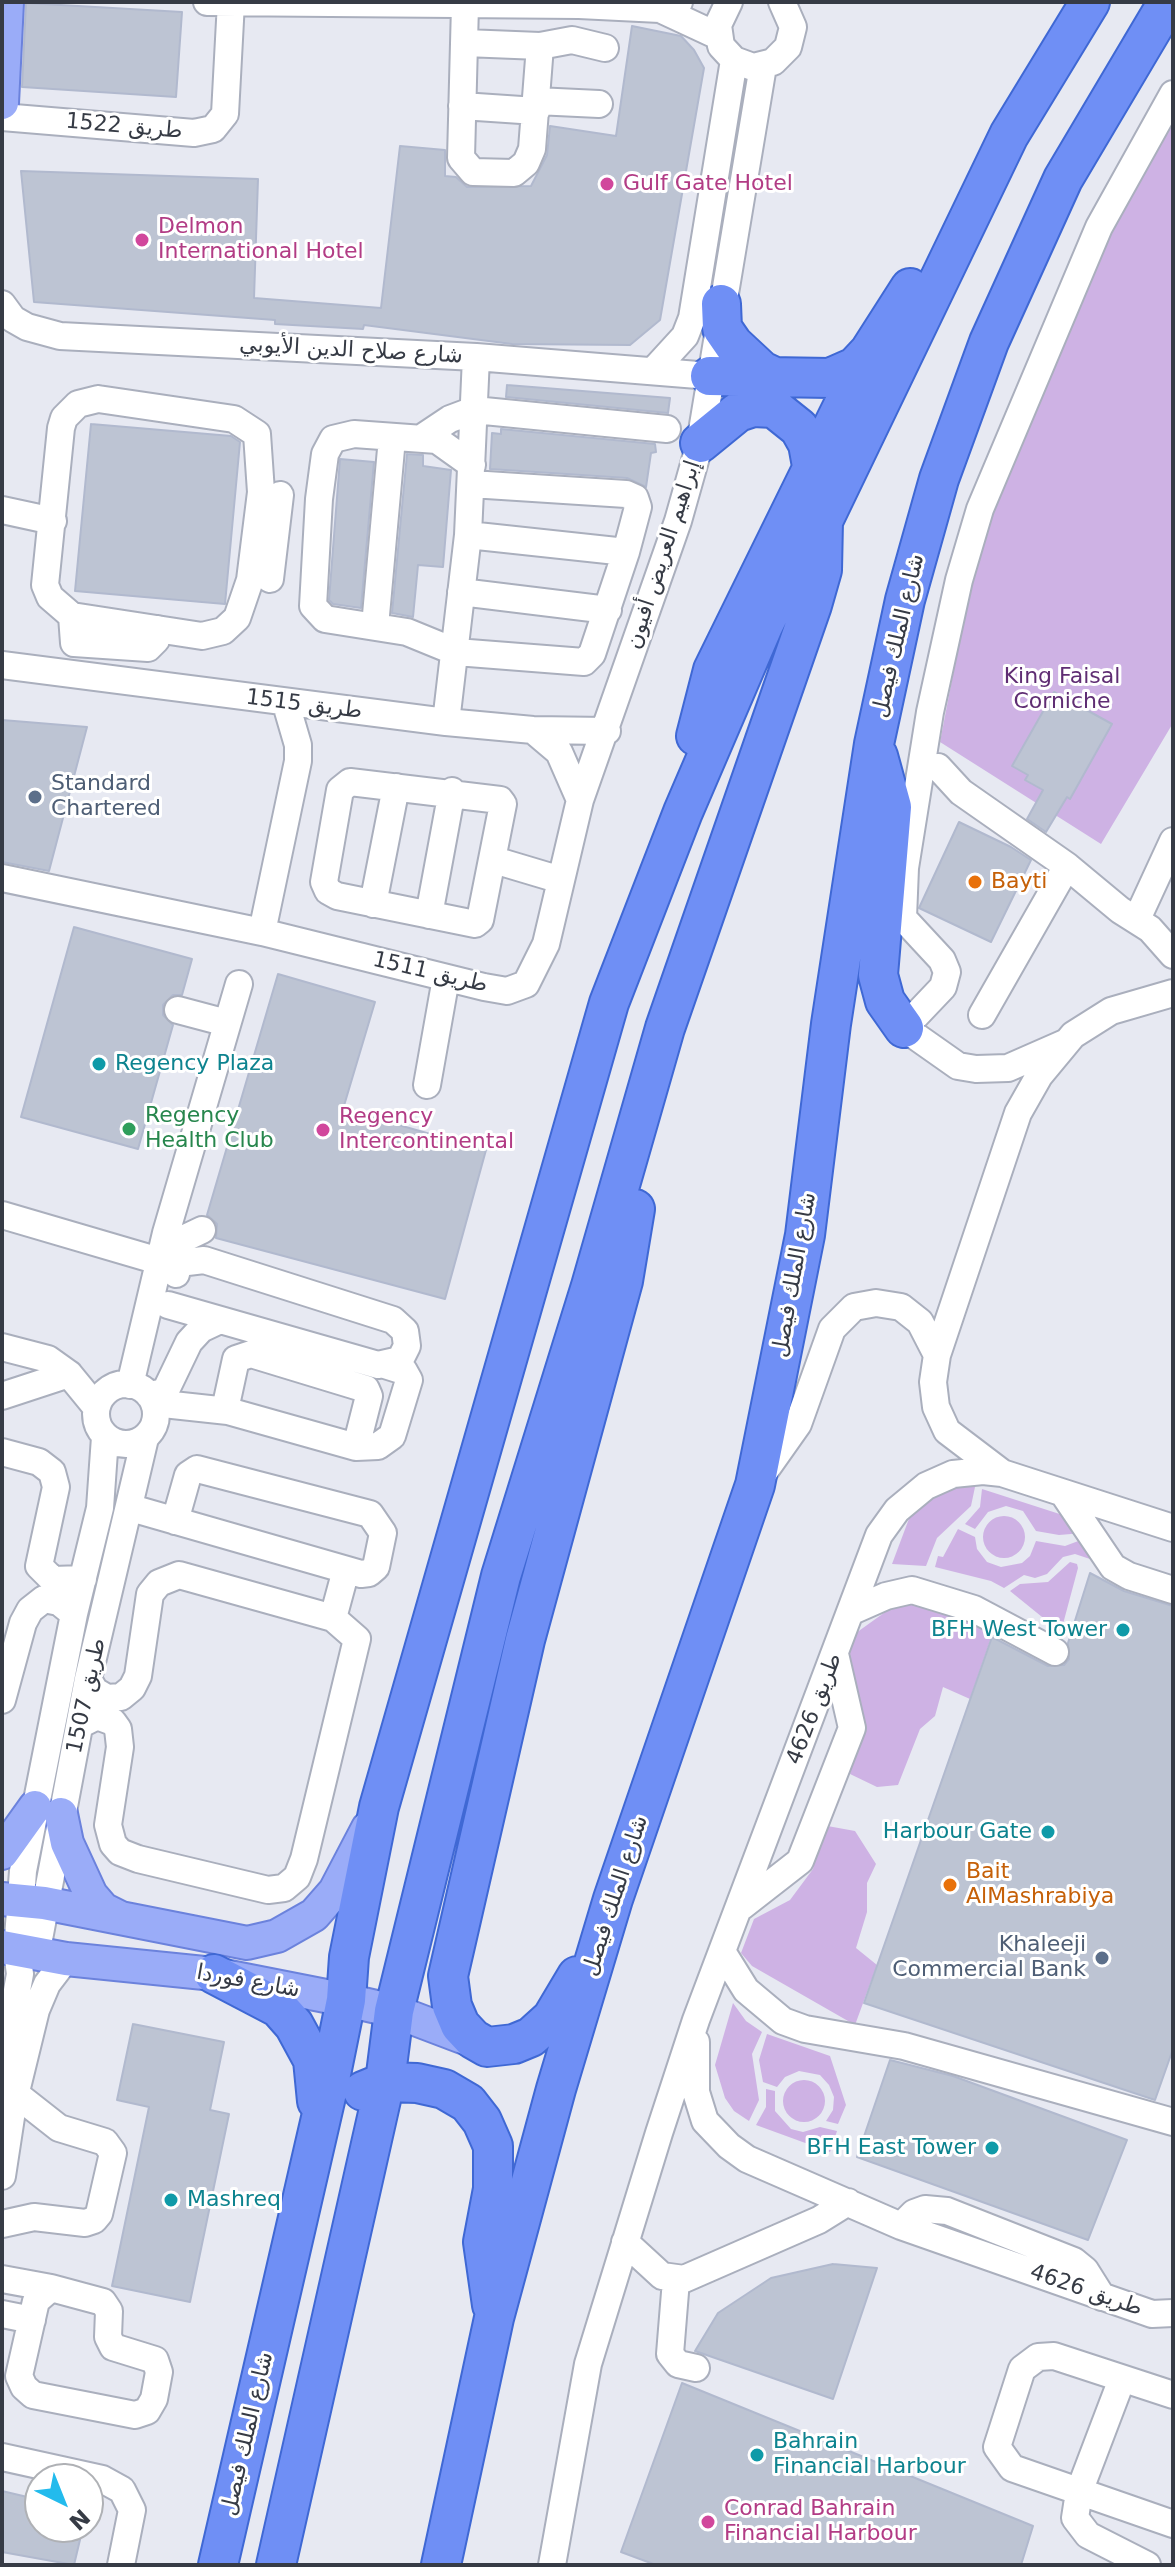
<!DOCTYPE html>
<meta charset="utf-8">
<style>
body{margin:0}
#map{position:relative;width:1175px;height:2567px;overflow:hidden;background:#e7e9f2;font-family:"DejaVu Sans",sans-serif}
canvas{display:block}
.frame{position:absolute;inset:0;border:4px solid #363b45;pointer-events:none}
.north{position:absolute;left:24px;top:2463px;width:80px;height:80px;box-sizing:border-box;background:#fff;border:2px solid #afb1b5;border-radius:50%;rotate:137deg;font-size:22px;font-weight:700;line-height:32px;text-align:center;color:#363b45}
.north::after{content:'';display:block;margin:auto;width:28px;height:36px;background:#23bbed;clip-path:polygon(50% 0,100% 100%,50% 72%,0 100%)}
</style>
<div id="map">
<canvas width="1175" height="2567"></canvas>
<div class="frame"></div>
<div class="north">N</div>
</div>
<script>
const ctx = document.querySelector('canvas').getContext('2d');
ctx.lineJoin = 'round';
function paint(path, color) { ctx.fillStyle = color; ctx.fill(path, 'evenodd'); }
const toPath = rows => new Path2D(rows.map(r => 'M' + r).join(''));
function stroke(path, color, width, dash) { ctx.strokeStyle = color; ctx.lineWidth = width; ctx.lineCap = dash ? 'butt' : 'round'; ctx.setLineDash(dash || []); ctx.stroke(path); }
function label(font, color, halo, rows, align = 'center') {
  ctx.font = font + ' "DejaVu Sans",Vazirmatn,sans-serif'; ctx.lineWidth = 6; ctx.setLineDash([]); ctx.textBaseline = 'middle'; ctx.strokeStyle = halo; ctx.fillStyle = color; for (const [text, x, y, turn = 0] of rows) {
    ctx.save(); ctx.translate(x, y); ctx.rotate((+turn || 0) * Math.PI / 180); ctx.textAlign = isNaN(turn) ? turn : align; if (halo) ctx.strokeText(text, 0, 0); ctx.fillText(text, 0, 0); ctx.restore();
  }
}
const green = toPath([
 [1173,112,1173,723,1101,844,940,742,980,534,1047,357],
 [956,1485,975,1487,971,1506,937,1538,926,1566,892,1564,910,1516,927,1499],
 [982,1489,1072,1518,1083,1533,1059,1535,1036,1531,1023,1511,1006,1506,988,1512,975,1529,965,1524,980,1507],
 '983 1537a21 21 0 1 1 42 0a21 21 0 1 1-42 0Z',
 [958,1529,975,1537,977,1549,987,1562,1001,1567,1022,1563,1030,1556,1036,1541,1065,1546,1081,1540,1098,1558,1093,1560,1075,1554,1063,1557,1047,1574,1035,1578,1024,1575,1004,1588,991,1581,935,1567,938,1556,943,1557],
 [1070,1562,1077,1564,1078,1568,1063,1624,1047,1621,1010,1591,1020,1584,1048,1582],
 [934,1604,992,1635,970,1699,943,1687,935,1716,920,1729,898,1785,877,1787,850,1774,856,1744,849,1638,895,1605],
 [822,1825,855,1831,876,1864,867,1883,867,1912,856,1948,877,1965,855,2025,752,1966,741,1953,754,1919,790,1900,813,1869],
 [733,2003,746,2021,762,2032,752,2054,759,2100,749,2121,734,2111,725,2098,715,2065],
 [767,2034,830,2056,846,2105,838,2124,826,2121,833,2110,834,2097,829,2085,820,2075,799,2071,785,2077,777,2087,763,2082,759,2060],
 '783 2101a21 21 0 1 1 42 0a21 21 0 1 1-42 0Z',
 [766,2089,775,2091,775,2111,791,2129,803,2132,820,2127,837,2131,830,2152,756,2125,766,2107]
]);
const building = toPath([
 [26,3,182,12,176,97,22,87,26,3],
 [632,26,681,36,694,50,704,68,660,320,630,345,512,344,364,325,363,329,275,324,275,320,34,302,21,171,258,179,254,298,381,308,400,146,445,150,445,176,456,177,467,187,531,186,547,155,550,126,616,136,632,26],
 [507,385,670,398,668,413,506,397,507,385],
 [91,424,231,436,240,442,225,604,75,591,91,424],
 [501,429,655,444,656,452,651,453,646,487,627,478,490,469,492,433,501,434,501,429],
 [407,454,423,455,423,466,451,470,443,567,418,565,413,617,392,613,407,454],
 [340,459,374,462,361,608,333,604,329,600,340,459],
 [1054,692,1112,724,1070,799,1067,797,1046,832,1027,819,1043,790,1025,780,1028,775,1012,766,1054,692],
 [2,720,87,727,49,871,2,862,2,720],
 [959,822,1011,847,1031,860,991,942,919,908,959,822],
 [74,927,192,959,182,995,173,995,163,1005,163,1015,173,1025,138,1149,21,1117,74,927],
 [278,974,375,1002,343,1109,486,1150,445,1299,216,1238,217,1224,207,1215,278,974],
 [1090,1573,1124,1591,1173,1606,1173,2049,1155,2100,864,2003,992,1637,1048,1666,1064,1665,1069,1659,1068,1643,1090,1573],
 [133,2024,224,2042,210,2110,229,2114,190,2302,112,2286,149,2107,117,2100,133,2024],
 [890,2060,953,2076,1127,2140,1088,2240,857,2157,890,2060],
 [833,2264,877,2268,833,2399,695,2351,718,2313,771,2278,833,2264],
 [682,2383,1033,2526,1021,2565,656,2565,621,2552,682,2383],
 [2,2491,40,2500,40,2527,83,2527,74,2565,2,2552,2,2491]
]);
const minor = toPath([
 [207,2,579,5,660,9,679,2],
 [729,2,718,25,721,46,734,60,753,67,773,62,788,47,793,27,782,2],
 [660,9,718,36],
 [465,43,540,46,532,149,526,163,514,173,473,172,461,158,465,5],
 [540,46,572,40,605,48],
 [536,101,599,104],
 [462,106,536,111],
 [2,117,194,133,213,129,225,114,231,2],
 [2,304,13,319,27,327,60,336,476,357,710,376],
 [653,371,685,336,692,318,734,60],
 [98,399,234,419,257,434,261,492,250,580,237,618,223,631,202,636,72,616,50,597,45,585,61,428,64,418,78,404,98,399],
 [423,437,450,419,474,410,667,429],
 [471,484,626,494,635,498,638,507,626,552,592,654,584,662,456,652,407,632,325,619,313,606,319,499,325,454,333,439,354,434,437,440,472,465],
 [2,510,53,521],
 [468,535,626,552],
 [270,579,280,495],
 [461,592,608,610],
 [72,616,74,643,148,648,156,640,157,629],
 [375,626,392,438],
 [2,665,446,722,533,730,607,731],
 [446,722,468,535,476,357],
 [533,730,559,752,580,800],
 [938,767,961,792,1067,866,982,1015],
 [350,782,500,800,503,804,480,920,475,924,337,896,328,891,324,882,340,790,350,782],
 [494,860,561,880],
 [1067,866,1120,910,1150,929,1173,955],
 [2,878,262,932,484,987,507,991,526,984,546,944,580,800,678,521,700,443,763,66],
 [373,904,396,787],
 [429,915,452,791],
 [1137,919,1173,841],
 [262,932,298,761,298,745,286,704],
 [178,1010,227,1023],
 [1065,1043,1008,1068,976,1069,958,1066,904,1028,943,987,947,972,942,960,903,918,905,868,930,712,959,580,980,509,1099,227,1173,94],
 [427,1085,446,978],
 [2,1215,159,1261],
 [176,1274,183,1239,202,1230],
 [168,1305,378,1365,400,1360,407,1346,405,1331,393,1320,204,1260,179,1263],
 [2,1347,48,1359,69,1374,96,1407],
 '96 1414a30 30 0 1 1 60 0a30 30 0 1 1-60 0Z',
 [130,1385,166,1233,239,984],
 [149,1395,165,1392,189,1342,201,1329,218,1321],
 [2,1396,69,1374],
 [154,1403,228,1411,356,1447,378,1446,392,1436,409,1380,404,1371,385,1365],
 [228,1411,226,1405,236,1359,251,1354,366,1389,369,1396,356,1447],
 [2,1452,39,1462,52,1472,56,1487,39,1566,53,1580,83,1579],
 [1001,1472,947,1431,936,1407,933,1382,937,1355,1018,1113,1039,1076,1073,1035,1111,1011,1173,993],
 [762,1475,798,1424,832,1329,854,1307,876,1303,901,1307,920,1322,937,1355],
 [1063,1493,1113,1567,1129,1576,1173,1590],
 [131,1508,361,1574,369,1573,376,1567,383,1533,370,1514,197,1469,188,1475,175,1521],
 [852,1611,886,1596,912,1590,974,1609,1055,1652],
 [333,1618,346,1570],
 [2,1700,23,1623,30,1610,44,1599,59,1602,74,1614],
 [81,1724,97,1716,113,1722,118,1729,120,1747,108,1825,113,1844,120,1852,138,1859,268,1890,284,1888,297,1877,304,1859,357,1639,333,1618,179,1575,159,1583,150,1594,138,1676,132,1688,121,1697,107,1698,95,1691,88,1679],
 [741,1907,800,1861,852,1728,835,1654],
 [723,1953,746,1990,783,2021,805,2029,904,2046,1173,2122],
 [36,1955,88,1679,145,1438],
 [696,2042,696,2092,705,2121,729,2146,747,2159,901,2226,1152,2314,1173,2313],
 [2,2073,20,1974,17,1951,23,1871,74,1614,100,1508,105,1437],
 [2,2176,13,2104,36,2010,47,1984,66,1959],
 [2,2224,34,2217,85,2223,94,2220,99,2214,113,2153,105,2142,59,2128,17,2095],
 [901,2226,914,2213,925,2209,947,2211,1074,2261,1085,2270,1102,2297],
 [625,2242,662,2276,684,2279,819,2220,848,2202],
 [2,2279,51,2288],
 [676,2280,670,2354,678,2364,696,2368],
 [51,2288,103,2302,109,2311,108,2337,113,2347,155,2360,159,2372,154,2399,147,2411,135,2415,33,2395,24,2387,19,2376,36,2301,51,2288],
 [2,2314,32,2320],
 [1122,2379,1079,2492,1075,2518,1088,2535,1147,2565],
 [1173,2395,1054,2356,1038,2357,1022,2369,997,2447,1012,2468,1173,2524],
 [2,2457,102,2479,122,2490,132,2510,121,2565],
 [552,2565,588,2364,659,2133,696,2020,879,1535,897,1510,926,1486,953,1474,983,1471,1002,1473,1173,1528]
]);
const major = toPath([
 [2,103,7,2],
 [61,1814,67,1843,91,1895,103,1909,119,1917],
 [2,1853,35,1807],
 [2,1899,44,1903,247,1943,277,1936,314,1915,335,1891,368,1828],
 [2,1947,66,1959,214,1974,346,2000,394,2011,481,2044]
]);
const highway = toPath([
 [721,304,722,328,733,344,762,371,779,379],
 [710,376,830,378,855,367,869,352],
 [700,443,738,412,753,407,774,408,799,428,808,444,812,466],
 [696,736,713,670,871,349,910,288],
 [878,756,892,807,878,975,885,1001,904,1028],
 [214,1974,279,2008,294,2025,313,2060,317,2101],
 [577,1976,552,2018,531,2037,514,2044,487,2047,473,2039,460,2025,452,2006,448,1976,525,1640,623,1281,635,1209],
 [363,2091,385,2082,417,2083,444,2089,468,2103,482,2121,493,2146,493,2189,483,2242,492,2305],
 [218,2565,330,2079,346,2000,349,1957,379,1807,609,1003,683,812,763,626,789,573,823,521,1009,135,1090,2],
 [276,2565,385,2082,394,2011,501,1576,591,1286,665,1028,812,605,822,570,823,521],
 [441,2565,494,2318,556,2089,613,1899,755,1485,805,1235,831,1024,874,744,905,600,939,479,989,342,1063,179,1168,2]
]);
const markers = [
 [607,184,8,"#d1479c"],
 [142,240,8,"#d1479c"],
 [35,797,8,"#5c6f8a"],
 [975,882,8,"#e8710a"],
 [99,1064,8,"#0f9aa8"],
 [129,1129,8,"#2e9e5b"],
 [323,1130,8,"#d1479c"],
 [1123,1630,8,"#0f9aa8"],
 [1048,1832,8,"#0f9aa8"],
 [950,1885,8,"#e8710a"],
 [1102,1958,8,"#5c6f8a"],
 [992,2148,8,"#0f9aa8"],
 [171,2200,8,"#0f9aa8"],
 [757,2455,8,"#0f9aa8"],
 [708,2522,8,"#d1479c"]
];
const streetNames = [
 ["طريق 1522",124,127,5],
 ["شارع صلاح الدين الأيوبي",351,351,3],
 ["إبراهيم العريض أفيون",664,555,-72],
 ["شارع الملك فيصل",899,636,-77],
 ["طريق 1515",304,705,7],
 ["طريق 1511",430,973,13],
 ["شارع الملك فيصل",795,1275,-80],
 ["طريق 1507",87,1696,-78],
 ["طريق 4626",815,1709,-69],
 ["شارع الملك فيصل",616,1896,-72],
 ["شارع فوردا",248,1982,10],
 ["طريق 4626",1086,2291,19],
 ["شارع الملك فيصل",248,2434,-77]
];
const hotelNames = [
 ["Gulf Gate Hotel",623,184],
 ["Delmon",158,227],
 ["International Hotel",158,252],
 ["Regency",339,1117],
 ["Intercontinental",339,1142],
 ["Conrad Bahrain",724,2509],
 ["Financial Harbour",724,2534]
];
const parkNames = [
 ["King Faisal",1062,677],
 ["Corniche",1062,702]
];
const serviceNames = [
 ["Standard",51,784],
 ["Chartered",51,809],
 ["Khaleeji",1086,1945,"right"],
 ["Commercial Bank",1086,1970,"right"]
];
const foodNames = [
 ["Bayti",991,882],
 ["Bait",966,1872],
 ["AlMashrabiya",966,1897]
];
const cultureNames = [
 ["Regency Plaza",115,1064],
 ["BFH West Tower",1107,1630,"right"],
 ["Harbour Gate",1032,1832,"right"],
 ["BFH East Tower",976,2148,"right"],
 ["Mashreq",187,2200],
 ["Bahrain",773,2442],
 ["Financial Harbour",773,2467]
];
const leisureNames = [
 ["Regency",145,1116],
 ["Health Club",145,1141]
];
paint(green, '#ceb2e4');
paint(building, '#bdc4d3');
stroke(building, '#b1b9ce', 2);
stroke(minor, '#aaafbd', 30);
stroke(major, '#6b82dc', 36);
stroke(highway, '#3f68d4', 42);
stroke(minor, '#fff', 26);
stroke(major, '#9aacf8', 32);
stroke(highway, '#6f8ff5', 38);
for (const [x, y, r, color] of markers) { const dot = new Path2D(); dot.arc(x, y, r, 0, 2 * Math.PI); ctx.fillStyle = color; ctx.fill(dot); stroke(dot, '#fff', 3); }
label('22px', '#363b45', '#fff', streetNames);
label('22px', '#b23c85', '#fff', hotelNames, 'left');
label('22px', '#5f2d73', '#fff', parkNames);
label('22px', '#4e5e75', '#fff', serviceNames, 'left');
label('22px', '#c56008', '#fff', foodNames, 'left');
label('22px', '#0d838f', '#fff', cultureNames, 'left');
label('22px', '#27864d', '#fff', leisureNames, 'left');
</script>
